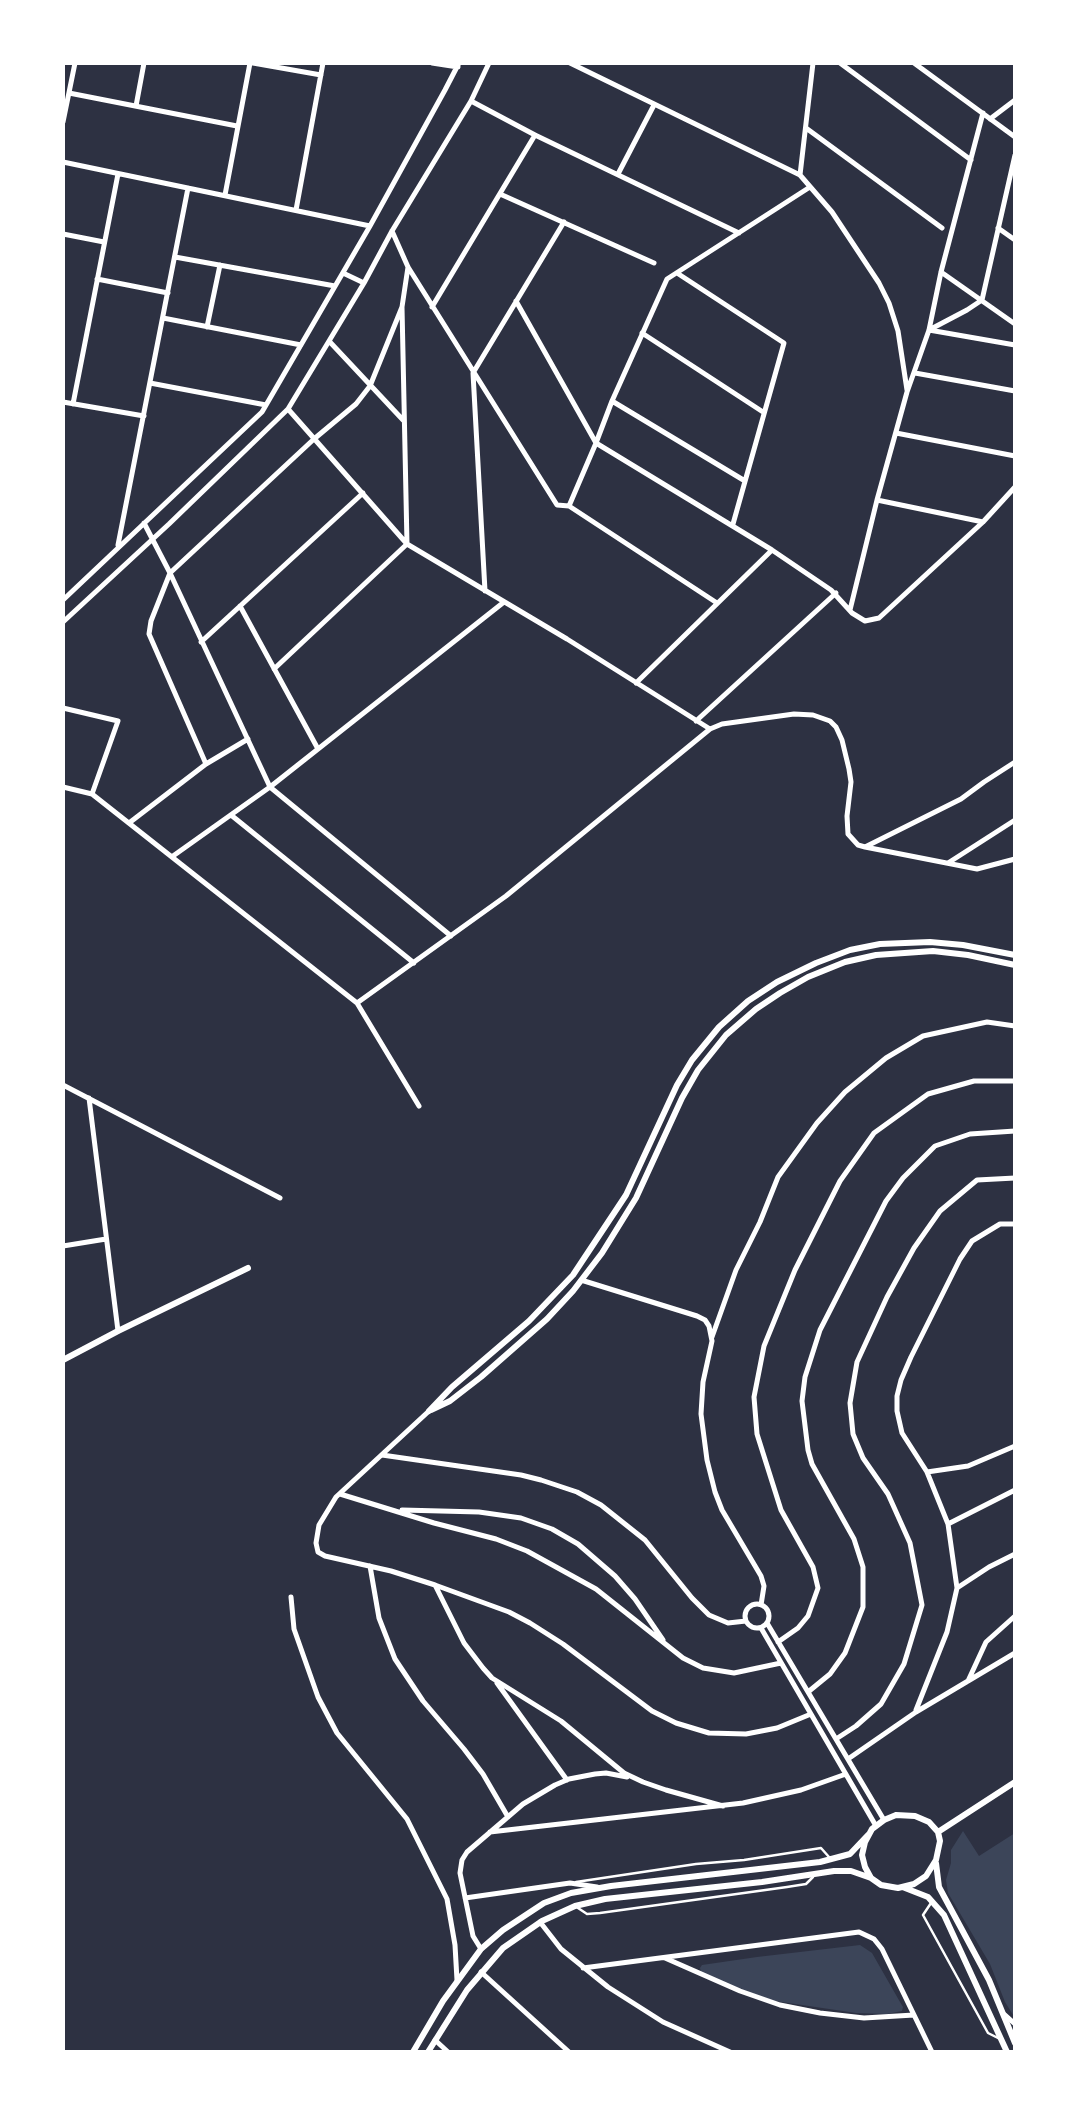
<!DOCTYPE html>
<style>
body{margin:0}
#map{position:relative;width:1078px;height:2115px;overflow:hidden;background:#2d3142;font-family:Mulish,sans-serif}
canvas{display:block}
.frame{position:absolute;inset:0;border:65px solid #fff;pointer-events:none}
</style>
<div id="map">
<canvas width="1078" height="2115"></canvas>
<div class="frame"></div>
</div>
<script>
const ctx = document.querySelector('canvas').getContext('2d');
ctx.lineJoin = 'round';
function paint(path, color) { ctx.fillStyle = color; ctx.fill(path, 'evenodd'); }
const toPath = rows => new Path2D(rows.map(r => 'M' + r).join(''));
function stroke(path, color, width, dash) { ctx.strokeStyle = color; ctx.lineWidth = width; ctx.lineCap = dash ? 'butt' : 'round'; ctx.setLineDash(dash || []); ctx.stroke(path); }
const green = toPath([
 [963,1831,979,1856,1015,1833,1015,2018,1005,2002,990,1964,948,1893,946,1880,951,1863,951,1850],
 [860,1945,872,1953,900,2002,903,2007,902,2011,887,2014,856,2013,775,2001,731,1986,701,1972,700,1968,702,1965,757,1957]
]);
const service = toPath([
 [576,1882,696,1864,744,1860,821,1848,829,1857],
 [931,1903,923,1915,988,2033,998,2038],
 [578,1908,587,1914,600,1913,787,1887,806,1884,813,1877]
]);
const minor = toPath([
 [253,63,321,75],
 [432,63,458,67],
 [570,63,800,175,832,212,879,283,889,303,898,331,907,390],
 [840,63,971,160],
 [914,63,1015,137],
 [69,93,237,126],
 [471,101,535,135,739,233],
 [136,106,144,63],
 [990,119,1015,100],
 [63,122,75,63],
 [806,128,942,228],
 [1015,155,982,300,967,310,929,330,1015,345],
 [63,162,370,226],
 [618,174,654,105],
 [800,175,813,63],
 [500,194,654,263],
 [225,195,250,63],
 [296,210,323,63],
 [998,228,1015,240],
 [392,231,408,267,557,505,569,506,596,443,612,401,667,279,810,187],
 [63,234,104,242],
 [175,257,335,286],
 [941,272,1015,324],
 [343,273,364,283],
 [677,273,784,343,733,524],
 [97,279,168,293],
 [516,301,596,443,772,550,831,590,852,613,865,621,879,618,983,522,1015,487],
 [432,307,535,135],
 [163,318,301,345],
 [207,327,220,265],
 [642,333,763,412],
 [329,341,403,420],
 [915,373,1015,391],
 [150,383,266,405],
 [612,401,745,481],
 [63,402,144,416],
 [73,404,118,174],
 [288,409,407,544,567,639,710,729],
 [896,433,1015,456],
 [877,500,983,522],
 [569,506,717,603],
 [144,523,170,573,270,787,451,936],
 [118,545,188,188],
 [485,591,473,373,564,222],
 [63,600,262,412,370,226,445,90,459,63],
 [240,606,318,749],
 [850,610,877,500,907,392,929,330,941,272,983,113],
 [63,622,169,524,288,409,364,283,392,231,471,101,489,63],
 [201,642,363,493],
 [274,669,407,544,402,307,408,267],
 [636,683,772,550],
 [63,708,118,721,92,794],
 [696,721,836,593],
 [206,764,149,634,151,621,170,573,314,439,356,404,370,386,402,307],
 [63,787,92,794,357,1003,419,1106],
 [231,815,414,963],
 [129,823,206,764,248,739],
 [865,847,977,869,1015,859],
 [173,856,270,787,504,602],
 [948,863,1015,820],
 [357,1003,506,896,710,729,722,724,794,714,813,715,830,721,836,727,842,740,849,769,851,782,847,816,848,834,858,845,865,847,961,799,984,782,1015,762],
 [63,1085,280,1198],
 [89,1098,118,1331],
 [63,1246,106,1239],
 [581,1280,697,1316,705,1320,709,1326,712,1341,703,1382,701,1414,707,1460,715,1492,722,1510,761,1576,764,1586,761,1605],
 [712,1337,736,1270,760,1222,778,1177,817,1123,845,1092,886,1058,923,1036,987,1022,1015,1026],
 [429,1411,336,1497,319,1525,316,1543,318,1552,325,1556,391,1571,435,1585,509,1612,530,1623,563,1644,652,1711,676,1723,709,1733,746,1734,777,1728,811,1714],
 [382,1455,521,1475,541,1480,577,1492,601,1505,645,1540,692,1598,709,1615,728,1623,746,1621],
 [927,1472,968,1466,1015,1446],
 [340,1494,434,1523,496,1539,527,1551,596,1589,683,1658,703,1668,734,1673,781,1663],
 [402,1510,479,1512,521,1518,552,1529,578,1544,615,1576,635,1599,663,1640],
 [948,1524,1015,1490],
 [370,1566,379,1618,395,1659,423,1701,464,1749,483,1774,508,1817],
 [435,1585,464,1643,483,1668,492,1678,561,1721,624,1773,643,1782,666,1790,723,1806],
 [957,1588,948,1524,927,1472,902,1433,897,1411,897,1396,901,1380,911,1357,960,1259,972,1241,1000,1224,1015,1224],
 [291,1597,294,1629,318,1697,337,1733,407,1819,447,1899,455,1945,457,1980],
 '745 1616a12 12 0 1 1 24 0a12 12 0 1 1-24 0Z',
 [767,1623,884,1820],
 [761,1628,876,1826],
 [778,1642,798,1628,808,1616,818,1588,813,1567,781,1510,757,1434,754,1397,764,1346,795,1270,840,1181,874,1133,928,1094,974,1081,1015,1081],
 [968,1681,986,1642,1015,1616],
 [497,1683,567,1780],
 [808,1692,830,1674,845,1653,863,1607,863,1567,854,1539,812,1464,808,1450,802,1401,805,1377,820,1330,886,1201,903,1178,935,1146,970,1134,1015,1131],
 [916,1710,947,1632,957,1588,989,1567,1015,1554],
 [836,1739,856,1726,881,1704,904,1664,922,1605,910,1543,888,1494,863,1458,853,1434,850,1403,857,1362,887,1297,914,1248,940,1211,977,1180,1015,1178],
 [848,1759,916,1712,1015,1653],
 [490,1832,743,1803,801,1790,846,1774],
 [465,1898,570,1883,597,1887],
 [540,1922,561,1949,608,1987,663,2022,730,2052],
 [481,1949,473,1936,460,1873,462,1860,467,1852,523,1804,555,1785,569,1779,595,1774,606,1773,627,1777],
 [665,1958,740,1991,780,2005,820,2013,864,2018,914,2015],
 [583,1968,859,1932,874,1939,882,1949,932,2052],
 [481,1972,569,2052],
 [1005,2015,1015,2024],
 [435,2040,448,2052]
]);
const tertiary = toPath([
 [63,1360,118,1331,248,1268],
 [431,1410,450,1401,481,1377,547,1319,573,1291,602,1253,636,1198,682,1098,698,1070,726,1035,756,1009,780,993,808,977,845,962,876,955,933,951,968,955,1015,965],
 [429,1411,452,1387,529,1321,573,1275,626,1195,677,1085,692,1060,719,1027,748,1001,777,982,816,963,850,950,880,944,930,942,963,945,1015,955],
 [896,1815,915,1816,929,1822,938,1832,940,1841,936,1860,926,1876,914,1884,898,1888,881,1885,871,1878,865,1867,862,1855,865,1842,872,1829,884,1820,896,1815],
 [938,1832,1015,1782],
 [936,1863,939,1887,989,1980,1015,2043],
 [905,1888,928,1897,944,1915,1007,2052],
 [413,2052,443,2001,481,1949,503,1930,544,1903,571,1893,611,1886,820,1862,850,1854,868,1835],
 [428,2052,467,1990,503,1948,542,1921,575,1906,605,1899,762,1882,834,1871,851,1871,871,1878]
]);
paint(green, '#3c4559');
stroke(service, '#fff', 2.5);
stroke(minor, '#fff', 5);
stroke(tertiary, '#fff', 6);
</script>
